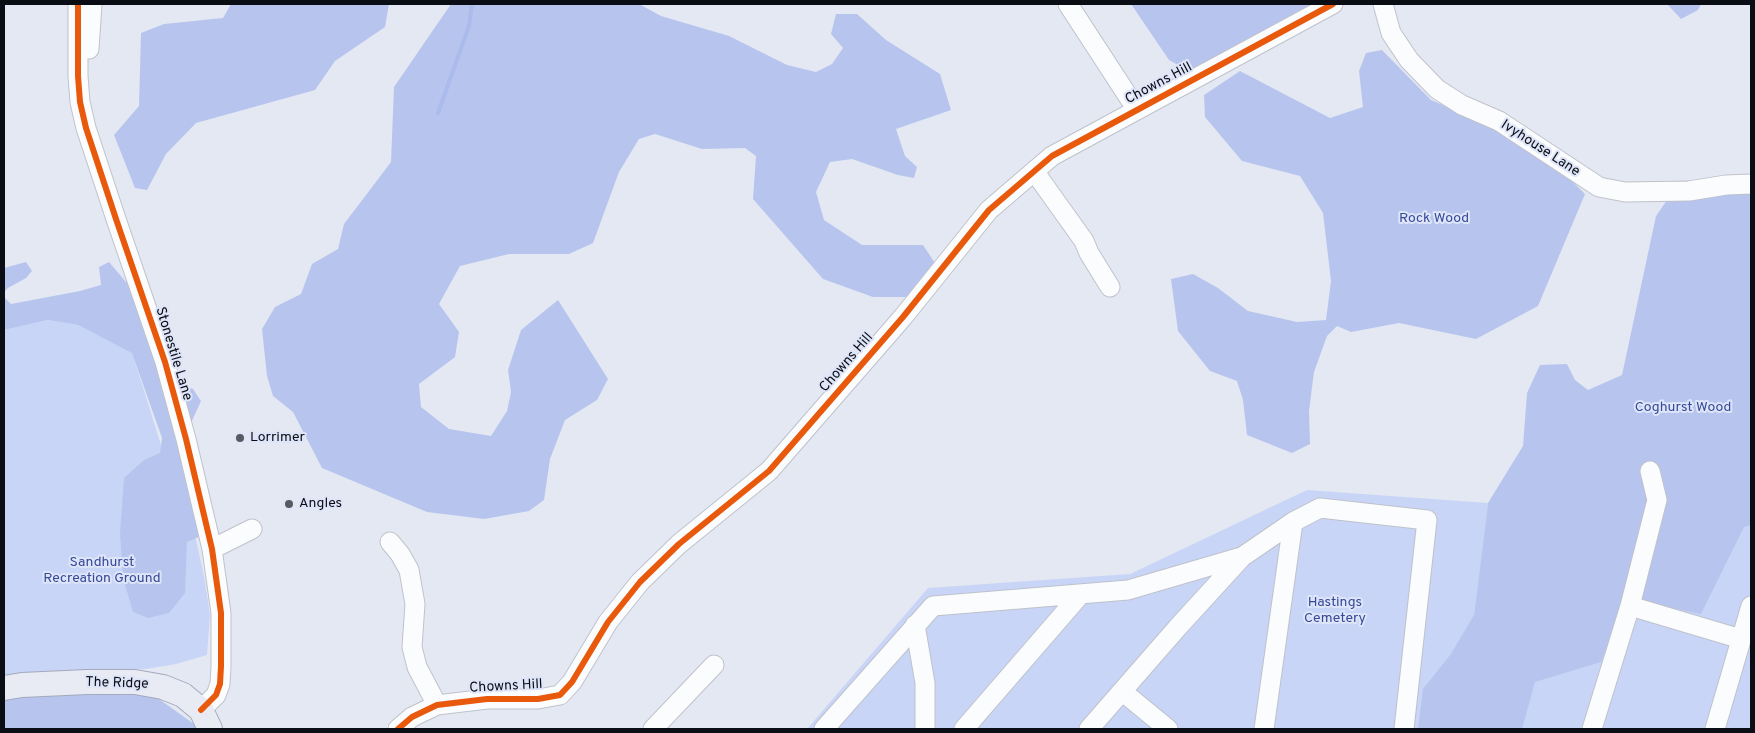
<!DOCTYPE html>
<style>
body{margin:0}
#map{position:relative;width:1755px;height:733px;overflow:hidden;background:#e4e8f3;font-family:Overpass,sans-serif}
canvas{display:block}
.frame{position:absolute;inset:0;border:5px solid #0a0d13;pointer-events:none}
</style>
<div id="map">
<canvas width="1755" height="733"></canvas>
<div class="frame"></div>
</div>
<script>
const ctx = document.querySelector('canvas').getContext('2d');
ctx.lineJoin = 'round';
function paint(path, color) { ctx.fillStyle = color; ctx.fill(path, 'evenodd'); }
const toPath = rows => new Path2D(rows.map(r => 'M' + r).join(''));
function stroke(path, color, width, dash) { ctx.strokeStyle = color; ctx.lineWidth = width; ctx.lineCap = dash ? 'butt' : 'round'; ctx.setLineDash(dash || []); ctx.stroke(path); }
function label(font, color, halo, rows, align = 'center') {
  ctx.font = font + ' Overpass,sans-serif'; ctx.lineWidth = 4; ctx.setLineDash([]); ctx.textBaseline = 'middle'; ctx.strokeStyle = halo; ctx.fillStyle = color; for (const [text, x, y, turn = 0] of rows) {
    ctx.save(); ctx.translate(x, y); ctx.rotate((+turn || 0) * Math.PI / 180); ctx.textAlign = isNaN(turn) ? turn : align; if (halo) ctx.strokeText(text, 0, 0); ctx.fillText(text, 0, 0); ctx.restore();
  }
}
const green = toPath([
 [48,320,78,325,132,352,170,474,196,540,204,576,210,615,207,655,176,664,146,669,88,670,4,676,4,330],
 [1307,490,1488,503,1474,615,1751,498,1751,729,807,729,928,588,1130,574]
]);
const forest = toPath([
 [231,4,389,4,385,27,335,61,315,90,196,123,166,154,147,190,135,188,114,135,139,106,141,33,164,24,223,18],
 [451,4,639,4,661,16,729,36,787,65,816,72,832,64,843,48,831,34,836,14,857,14,886,40,940,74,951,110,896,129,905,156,917,167,914,178,898,175,852,159,830,162,816,192,824,220,862,245,923,245,937,266,908,297,873,297,823,279,753,199,756,156,745,148,702,149,655,134,639,139,619,172,593,243,569,254,509,254,460,266,439,304,459,332,455,357,419,384,421,407,449,429,491,436,507,411,511,392,508,370,521,330,558,300,608,379,597,400,565,420,550,459,544,500,529,511,484,519,427,512,322,468,293,412,273,396,267,376,262,329,275,307,301,294,312,264,338,249,344,224,391,162,394,87],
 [1131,4,1314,4,1194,74,1169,60],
 [1667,4,1701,4,1698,10,1681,19],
 [1382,50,1431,100,1488,124,1560,169,1585,194,1538,306,1476,339,1399,323,1351,332,1337,326,1327,336,1314,372,1309,411,1310,444,1292,453,1247,435,1243,400,1237,381,1210,371,1178,331,1171,279,1193,274,1218,288,1248,311,1297,322,1326,320,1331,281,1323,213,1300,176,1242,161,1205,117,1204,95,1240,71,1330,118,1363,107,1359,71,1366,53],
 [1751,187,1751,525,1744,527,1701,614,1626,599,1601,662,1535,682,1522,729,1418,729,1423,689,1451,654,1474,615,1488,503,1523,446,1527,393,1540,365,1567,364,1575,380,1588,390,1622,375,1656,216,1672,193],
 [26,262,32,271,26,278,8,288,4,292,4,268],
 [109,262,126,282,158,313,163,351,174,381,193,389,201,401,191,423,201,536,187,542,185,593,169,613,148,618,133,612,123,578,120,533,124,478,144,460,160,453,162,438,132,353,78,325,48,320,4,330,4,297,11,304,80,291,101,285,99,267],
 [4,692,152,694,194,724,197,729,4,729]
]);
const stream = toPath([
 [438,113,469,26,472,4]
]);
const minor = toPath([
 [78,4,78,76,80,102,86,128,116,219,165,362,186,439,212,549,221,613,221,666,220,684,216,695,201,710],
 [1068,4,1137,110],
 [1383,4,1391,33,1409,60,1437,89,1462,105,1499,121,1599,187,1625,192,1689,191,1726,185,1751,184],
 [89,49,92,4],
 [1034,171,1084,241,1089,253,1110,287],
 [390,542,400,554,409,570,415,604,412,647,417,667,437,705],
 [212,549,252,529],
 [1630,606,1741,639],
 [915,625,925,683,925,729],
 [1123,692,1168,729],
 [398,729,412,717,437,705,487,699,538,699,560,695,572,682,608,622,640,582,679,544,769,471,903,317,989,210,1052,156,1333,4],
 [653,729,714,665],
 [824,729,933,606,1128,590,1241,557],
 [964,729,1080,595],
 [1089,729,1178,627,1242,557,1293,522,1320,508,1427,520,1404,729],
 [1264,729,1293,522],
 [1592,729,1630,606,1657,500,1650,471],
 [1715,729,1751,606]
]);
const major = toPath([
 [4,688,22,685,87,682,135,682,163,687,183,695,201,710,210,729]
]);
const cycleway = toPath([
 [78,4,78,76,80,102,86,128,116,219,165,362,186,439,212,549,221,613,221,666,220,684,216,695,201,710],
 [398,729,412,717,437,705,487,699,538,699,560,695,572,682,608,622,640,582,679,544,769,471,903,317,989,210,1052,156,1333,4]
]);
const markers = [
 [240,438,5,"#565a61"],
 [289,504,5,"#565a61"]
];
const streetNames = [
 ["Chowns Hill",1159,84,-28],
 ["Ivyhouse Lane",1540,149,33],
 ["Stonestile Lane",173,354,73],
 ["Chowns Hill",847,363,-49],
 ["The Ridge",117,684,2],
 ["Chowns Hill",506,687,-3]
];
const parkNames = [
 ["Rock Wood",1434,219],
 ["Coghurst Wood",1683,408],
 ["Sandhurst",102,563],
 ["Recreation Ground",102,579],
 ["Hastings",1335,603],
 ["Cemetery",1335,619]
];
const poiNames = [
 ["Lorrimer",250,438],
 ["Angles",299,504]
];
paint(green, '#c8d5f7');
paint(forest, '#b7c5ee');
stroke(stream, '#abbbec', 4);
stroke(minor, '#bfc2cb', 21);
stroke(major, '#a4a9bb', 26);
stroke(minor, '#fbfcfd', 19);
stroke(major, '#e8ebf3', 24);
stroke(cycleway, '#e8590c', 6);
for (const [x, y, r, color] of markers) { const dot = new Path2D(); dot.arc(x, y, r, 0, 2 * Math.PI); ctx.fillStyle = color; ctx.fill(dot); stroke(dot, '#dee5f9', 2); }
label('14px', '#0a0d13', '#dee5f9', streetNames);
label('14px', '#364a97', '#dee5f9', parkNames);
label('14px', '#0a0d13', '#dee5f9', poiNames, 'left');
</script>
